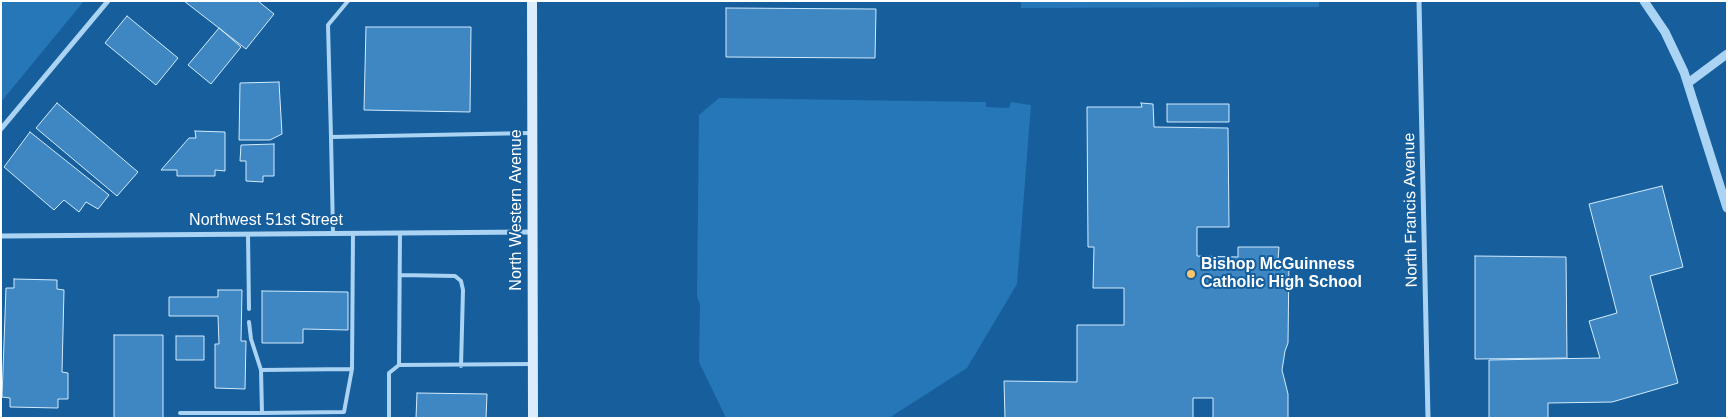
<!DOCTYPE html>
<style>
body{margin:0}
#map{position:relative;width:1728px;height:419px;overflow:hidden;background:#165e9c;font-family:Helvetica,sans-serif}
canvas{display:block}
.frame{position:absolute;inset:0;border:2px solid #fff;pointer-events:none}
</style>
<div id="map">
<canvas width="1728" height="419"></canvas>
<div class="frame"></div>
</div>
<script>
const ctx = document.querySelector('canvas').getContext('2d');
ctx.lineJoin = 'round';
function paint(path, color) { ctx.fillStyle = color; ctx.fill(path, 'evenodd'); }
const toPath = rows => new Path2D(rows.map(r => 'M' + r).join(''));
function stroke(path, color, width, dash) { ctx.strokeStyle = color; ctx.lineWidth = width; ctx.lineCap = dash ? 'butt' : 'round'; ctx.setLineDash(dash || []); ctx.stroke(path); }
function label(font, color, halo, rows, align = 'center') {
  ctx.font = font + ' Helvetica,sans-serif'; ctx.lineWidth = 4; ctx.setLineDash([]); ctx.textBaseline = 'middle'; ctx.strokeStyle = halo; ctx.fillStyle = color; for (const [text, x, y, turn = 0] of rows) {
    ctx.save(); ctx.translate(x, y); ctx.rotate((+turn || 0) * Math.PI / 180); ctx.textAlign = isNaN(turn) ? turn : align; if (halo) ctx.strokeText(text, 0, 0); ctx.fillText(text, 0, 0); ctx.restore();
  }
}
const green = toPath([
 [1,1,84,1,1,102],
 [1021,1,1319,1,1319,7,1021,8],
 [719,98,986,102,986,107,1009,108,1011,102,1031,105,1017,284,967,368,889,418,726,418,699,362,700,305,697,296,699,115]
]);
const building = toPath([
 [184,1,258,1,274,14,246,49,184,1],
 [726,8,876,9,875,58,726,57,726,8],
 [127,16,178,58,156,85,105,43,127,16],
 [366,27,471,27,470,112,364,110,366,27],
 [219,28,241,47,211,84,188,65,219,28],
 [279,82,282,134,270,140,239,140,240,83,279,82],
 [57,103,138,172,117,196,36,128,57,103],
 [1141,103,1153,104,1154,127,1228,128,1229,227,1197,227,1197,256,1238,257,1238,247,1279,247,1278,260,1289,259,1288,343,1285,351,1282,370,1288,394,1288,418,1213,418,1213,398,1193,398,1193,418,1005,418,1004,381,1077,382,1077,325,1124,325,1124,288,1093,288,1094,247,1088,247,1087,107,1142,107,1141,103],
 [1167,104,1229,104,1229,122,1167,122,1167,104],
 [195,131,225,132,225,171,215,170,215,176,177,176,177,170,161,170,189,138,196,138,195,131],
 [30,132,109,195,98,209,86,202,79,212,64,200,54,210,4,167,30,132],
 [274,144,274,176,263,176,263,182,246,181,246,161,240,161,241,145,274,144],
 [1662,186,1683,267,1650,276,1678,383,1612,402,1548,403,1548,418,1489,418,1489,360,1600,358,1589,321,1617,313,1589,204,1662,186],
 [1475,256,1566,257,1567,358,1475,359,1475,256],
 [14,279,57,280,57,289,64,290,62,372,68,373,68,399,58,399,58,408,10,407,10,398,2,397,6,288,14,288,14,279],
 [218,290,242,290,241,341,246,341,245,389,215,388,215,344,219,344,218,316,169,316,169,297,218,297,218,290],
 [262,291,348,292,348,330,303,329,303,343,262,343,262,291],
 [114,335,163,335,163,418,114,418,114,335],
 [176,336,204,336,204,360,176,360,176,336],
 [417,393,487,394,486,418,416,418,417,393]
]);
const service = toPath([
 [348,1,328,25,331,137,530,133],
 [331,137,333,233],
 [400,233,399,365,532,364],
 [248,234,249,309],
 [400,275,455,276,461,281,463,290,461,366],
 [249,322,251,339,261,370],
 [180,413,262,413,261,370,352,369,353,233],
 [262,413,344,412,352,369],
 [389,417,389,373,399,365]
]);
const minor = toPath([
 [1419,1,1428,418],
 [1,129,108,1],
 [1,236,532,232]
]);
const tertiary = toPath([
 [1644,1,1665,32,1684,72,1727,208],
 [1688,83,1727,54]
]);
const secondary = toPath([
 [532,1,533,418]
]);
const markers = [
 [1191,274,5,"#ffc56d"]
];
const streetNames = [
 ["North Western Avenue",517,210,-90],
 ["North Francis Avenue",1411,210,-91],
 ["Northwest 51st Street",266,221]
];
const poiNames = [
 ["Bishop McGuinness",1201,265],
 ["Catholic High School",1201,283]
];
paint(green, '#2577b8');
paint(building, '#3e87c2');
stroke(building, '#d3ebfd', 1);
stroke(service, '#abd3f3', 4);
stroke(minor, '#abd3f3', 5);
stroke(tertiary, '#abd3f3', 9);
stroke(secondary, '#dbedfc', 10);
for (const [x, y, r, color] of markers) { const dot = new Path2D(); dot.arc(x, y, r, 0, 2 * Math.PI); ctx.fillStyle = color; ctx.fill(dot); stroke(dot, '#165e9c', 2); }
label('16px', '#fff', '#165e9c', streetNames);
label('bold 16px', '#fff', '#165e9c', poiNames, 'left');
</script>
